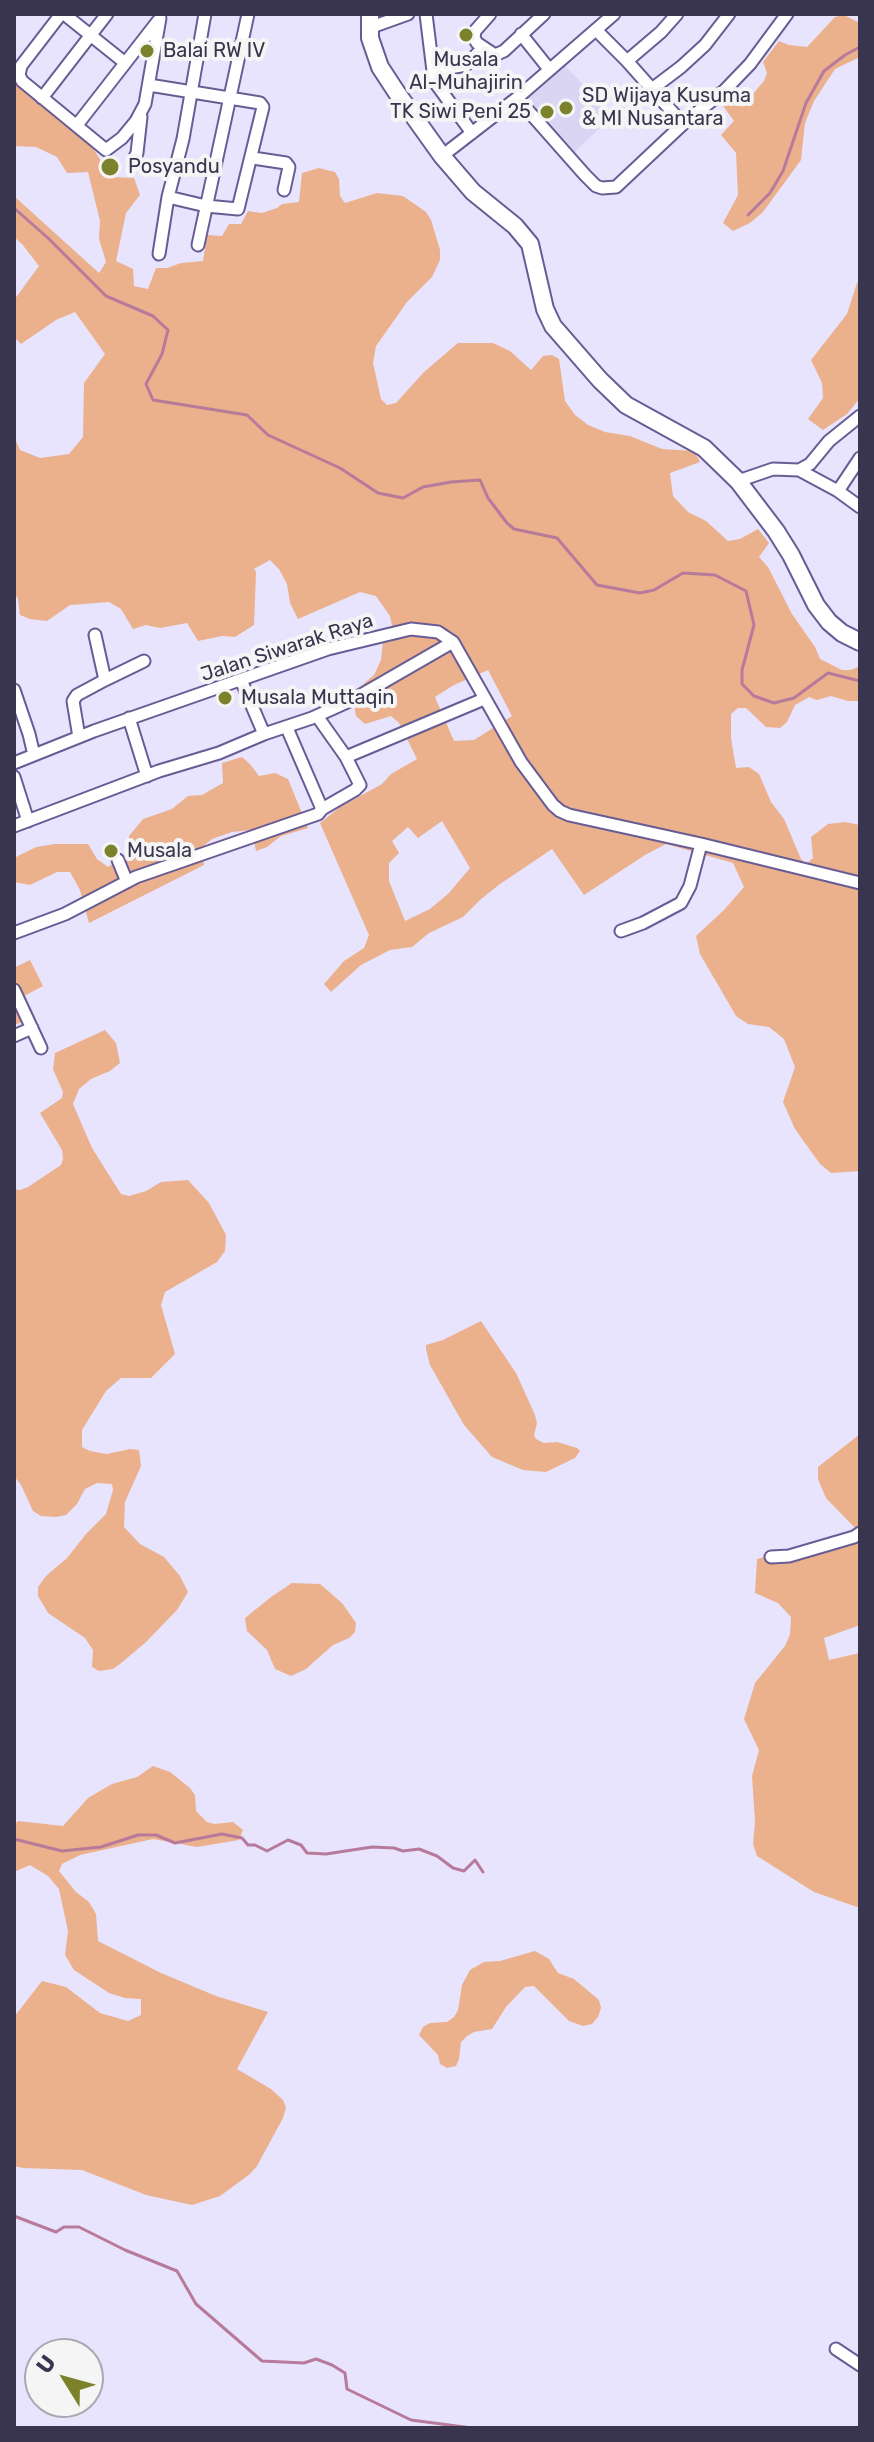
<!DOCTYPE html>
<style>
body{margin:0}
#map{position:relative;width:874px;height:2442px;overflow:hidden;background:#e8e4fe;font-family:Rubik,sans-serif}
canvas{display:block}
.frame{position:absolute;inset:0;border:16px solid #3a354f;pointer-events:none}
.north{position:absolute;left:24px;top:2338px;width:80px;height:80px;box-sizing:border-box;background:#f5f5f5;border:2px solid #aaa8b3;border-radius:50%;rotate:307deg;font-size:22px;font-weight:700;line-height:32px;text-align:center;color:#3a354f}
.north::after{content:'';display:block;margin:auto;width:28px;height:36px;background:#7c822c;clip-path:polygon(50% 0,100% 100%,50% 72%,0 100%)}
</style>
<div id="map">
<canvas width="874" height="2442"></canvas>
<div class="frame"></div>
<div class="north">U</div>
</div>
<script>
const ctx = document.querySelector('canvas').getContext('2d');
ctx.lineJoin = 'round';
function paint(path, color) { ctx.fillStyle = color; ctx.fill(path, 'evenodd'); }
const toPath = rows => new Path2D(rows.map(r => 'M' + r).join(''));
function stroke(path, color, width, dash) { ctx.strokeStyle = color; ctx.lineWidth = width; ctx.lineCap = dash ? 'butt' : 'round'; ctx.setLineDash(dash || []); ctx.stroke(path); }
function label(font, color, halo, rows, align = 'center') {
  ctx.font = font + ' Rubik,sans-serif'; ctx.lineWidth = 8; ctx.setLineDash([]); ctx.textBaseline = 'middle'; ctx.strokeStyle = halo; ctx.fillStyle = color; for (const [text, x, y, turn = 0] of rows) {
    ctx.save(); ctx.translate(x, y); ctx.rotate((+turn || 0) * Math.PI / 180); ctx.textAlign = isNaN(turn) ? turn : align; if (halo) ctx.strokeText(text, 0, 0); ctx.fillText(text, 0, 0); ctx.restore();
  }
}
const built = toPath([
 [562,62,612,116,572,155,519,100]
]);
const green = toPath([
 [844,15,860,23,860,57,835,69,814,101,805,123,801,160,763,212,750,223,733,231,723,223,738,195,736,153,721,135,734,121,721,103,731,100,742,107,764,81,767,73,763,62,779,41,789,45,807,47,835,17],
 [14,82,91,145,111,177,134,178,140,195,126,213,116,261,133,269,134,286,148,289,156,268,167,268,181,263,203,261,207,235,222,236,229,224,241,224,248,211,262,213,277,208,282,204,299,202,302,173,319,168,335,172,339,179,340,196,345,203,377,193,403,196,426,212,431,220,440,250,440,260,432,277,407,302,376,346,373,363,381,399,387,405,396,403,424,372,458,343,493,343,510,351,531,370,543,356,552,355,559,359,565,401,575,415,588,425,605,432,630,436,662,449,694,451,700,462,670,473,673,496,688,512,706,521,728,541,740,539,758,529,769,543,759,557,768,567,792,614,815,647,820,659,842,670,851,670,860,666,860,701,848,701,831,696,817,700,809,697,795,705,787,722,780,728,766,727,746,708,738,708,731,714,731,738,736,768,749,767,759,774,771,802,784,819,801,859,806,864,813,858,811,837,828,824,845,822,860,825,860,1171,831,1173,820,1164,795,1129,783,1102,795,1067,784,1039,769,1027,748,1024,736,1016,700,954,696,936,724,910,744,887,733,863,666,844,645,855,584,895,552,849,500,884,481,899,463,917,429,933,412,947,390,950,361,965,331,992,324,984,344,961,364,948,369,935,320,823,340,807,382,784,391,774,417,759,399,723,391,716,365,724,356,716,352,694,374,675,381,660,383,641,394,635,390,616,376,596,360,592,298,619,290,603,287,584,279,569,270,560,254,569,256,572,254,625,235,637,222,636,198,641,187,623,160,628,146,625,133,629,121,609,109,602,70,605,47,621,30,619,20,615,18,599,14,592,14,436,20,450,40,458,69,454,83,437,84,383,105,354,75,312,56,320,21,344,14,337,14,300,39,266,22,244,14,237,14,196,99,273,106,262,99,239,100,221,88,172,67,173,57,157,36,147,14,146],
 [488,670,512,716,474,740,454,741,435,697,454,685],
 [442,821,470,868,449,893,430,909,405,921,389,881,389,863,399,853,392,841,408,827,418,838],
 [860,281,860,398,847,414,823,430,808,419,823,398,822,383,811,360,847,314,857,283],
 [242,757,250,764,259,776,275,773,288,779,308,828,281,836,267,847,256,851,252,830,232,832,212,839,201,848,204,865,89,923,80,890,70,872,57,872,30,885,14,882,14,858,36,847,55,844,88,844,97,859,108,867,128,856,129,836,143,819,172,809,188,796,202,795,223,783,222,763],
 [30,960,43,986,24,996,35,1017,14,1025,14,968],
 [105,1030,116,1043,120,1063,110,1071,91,1079,79,1089,73,1104,92,1148,121,1194,129,1196,146,1191,161,1182,188,1180,209,1203,226,1235,225,1251,217,1262,165,1292,161,1305,175,1354,151,1378,121,1378,106,1391,82,1430,82,1447,90,1451,107,1454,130,1449,139,1450,141,1466,125,1502,124,1527,140,1544,164,1557,180,1576,188,1592,177,1610,146,1642,120,1664,113,1669,99,1671,92,1667,93,1650,85,1638,48,1613,38,1596,38,1587,46,1576,67,1558,86,1534,106,1514,113,1490,112,1484,97,1483,85,1489,77,1504,66,1515,56,1517,41,1516,33,1511,21,1485,14,1476,14,1189,20,1190,28,1187,61,1165,63,1159,62,1150,40,1113,62,1098,63,1092,53,1069,55,1053],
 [481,1321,516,1373,535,1415,537,1423,534,1435,536,1439,544,1443,557,1442,577,1448,580,1451,575,1458,546,1472,523,1470,492,1457,464,1425,430,1365,426,1349,426,1345,443,1340],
 [860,1434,860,1525,855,1528,860,1542,860,1625,824,1638,829,1660,860,1653,860,1908,814,1892,757,1856,753,1844,755,1822,752,1776,759,1750,744,1719,755,1683,785,1646,790,1634,791,1617,778,1603,755,1593,757,1559,850,1534,855,1528,826,1498,818,1479,818,1467],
 [292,1583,320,1584,342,1603,356,1623,355,1632,349,1638,333,1645,306,1669,291,1676,275,1669,267,1650,247,1631,245,1618,271,1597],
 [153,1766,170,1772,190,1788,195,1795,196,1811,207,1822,215,1824,233,1822,243,1830,239,1840,197,1847,153,1839,80,1855,62,1864,59,1871,76,1892,89,1902,96,1914,98,1941,161,1973,216,1996,268,2012,237,2069,271,2089,283,2100,286,2108,283,2118,257,2166,250,2174,220,2196,192,2205,146,2195,82,2170,23,2168,14,2166,14,2017,42,1981,66,1987,100,2013,128,2021,141,2015,141,1999,125,1998,109,1993,74,1970,65,1955,68,1931,59,1889,48,1876,30,1865,14,1872,14,1825,18,1821,63,1826,88,1798,112,1784,137,1777],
 [535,1951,549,1959,558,1973,574,1979,599,2000,601,2008,598,2017,592,2024,583,2026,569,2021,534,1986,525,1987,506,2007,492,2029,474,2032,467,2036,461,2042,459,2059,456,2066,447,2068,440,2064,438,2055,419,2035,423,2027,430,2023,447,2022,454,2017,458,2010,462,1985,470,1970,484,1962,500,1961]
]);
const stream = toPath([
 [14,208,48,238,106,296,153,316,168,330,162,354,146,384,153,400,247,415,268,435,340,468,378,493,403,498,423,487,451,482,480,480,488,498,507,523,514,529,557,538,597,585,640,593,654,590,683,573,715,575,746,591,754,625,742,670,742,684,754,696,774,703,794,698,828,673,860,681],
 [748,215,770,193,783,171,806,103,824,71,845,55,860,47],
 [14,1839,62,1851,101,1847,138,1835,156,1835,175,1843,222,1834,242,1838,248,1845,255,1845,267,1851,288,1840,301,1845,307,1853,326,1854,372,1847,394,1848,403,1851,419,1849,437,1856,453,1868,464,1871,475,1860,483,1872],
 [14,2216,56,2232,64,2227,79,2227,125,2250,177,2271,196,2304,262,2361,304,2363,316,2359,332,2365,345,2373,347,2389,411,2420,472,2428]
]);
const street = toPath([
 [61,14,21,66,19,75,22,81,106,150,122,138,136,121,145,104,160,18],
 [64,14,124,62],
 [426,14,433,71,437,85,472,133],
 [490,14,475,31,474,38,477,43,495,55,504,51,544,14],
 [369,28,408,14],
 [596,30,627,61,683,124,725,90,750,64,787,14],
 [521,34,549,69],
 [627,61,661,32,677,14],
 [433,71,466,65,483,48],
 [149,85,260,103,263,107,238,209,206,206,168,197],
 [652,89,681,67,705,45,729,14],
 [42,98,107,14],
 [517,98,585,175,596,186,602,188,616,187,683,124],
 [77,125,158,21],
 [442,156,517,98,614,14],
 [135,157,137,153,141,117],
 [253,158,286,163,289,167,284,190],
 [198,245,248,14],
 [159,254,168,197,183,139,205,14],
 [799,470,810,464,829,441,860,416],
 [738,481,773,469,799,470,838,491,860,507],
 [838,491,860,458],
 [105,680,144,661],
 [241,680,264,734],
 [14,690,29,734,34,755],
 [317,716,346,757,360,785,355,790,322,809],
 [129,718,147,776],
 [79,737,73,701,77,695,105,680,95,635],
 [346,757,484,699],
 [14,763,94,731,328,649,411,629,438,632,453,642,521,762,553,805,560,811,569,815,701,844,860,883],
 [14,777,28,821],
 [14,826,159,771,219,753,264,734,312,718,354,699,453,642],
 [118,860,127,882],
 [621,931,643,923,681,903,690,886,701,844],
 [14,933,65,914,136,877,318,814,322,809,287,728],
 [14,990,41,1048],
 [14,1036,32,1028],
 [771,1557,789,1556,854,1537,860,1533],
 [836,2349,860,2365]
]);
const secondary = toPath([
 [370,14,370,38,380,67,397,93,442,156,473,192,515,226,530,244,545,309,553,326,600,380,626,405,704,448,738,481,776,531,791,555,816,605,829,622,842,633,860,642]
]);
const markers = [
 [466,35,8,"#7c822c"],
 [147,51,8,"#7c822c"],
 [566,108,8,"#7c822c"],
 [547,112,8,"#7c822c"],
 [110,167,10,"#7c822c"],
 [225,698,8,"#7c822c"],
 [111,851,8,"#7c822c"]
];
const poiNames = [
 ["Balai RW IV",163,51],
 ["Musala",466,60,"center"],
 ["Al-Muhajirin",466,83,"center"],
 ["SD Wijaya Kusuma",582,96],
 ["& MI Nusantara",582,119],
 ["TK Siwi Peni 25",531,112,"right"],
 ["Posyandu",128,167],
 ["Musala Muttaqin",241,698],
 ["Musala",127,851]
];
const streetNames = [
 ["Jalan Siwarak Raya",287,648,-18]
];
paint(built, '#dad5f2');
paint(green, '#ebb08c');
stroke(stream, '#b77a9b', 3);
stroke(street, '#685c95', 15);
stroke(secondary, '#685c95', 20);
stroke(street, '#fff', 11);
stroke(secondary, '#fff', 16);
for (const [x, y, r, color] of markers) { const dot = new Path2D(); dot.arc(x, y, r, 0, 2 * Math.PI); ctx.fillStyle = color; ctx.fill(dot); stroke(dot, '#f5f5f5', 3); }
label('20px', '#3a354f', '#f5f5f5', poiNames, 'left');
label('20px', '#3a354f', '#f5f5f5', streetNames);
</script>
